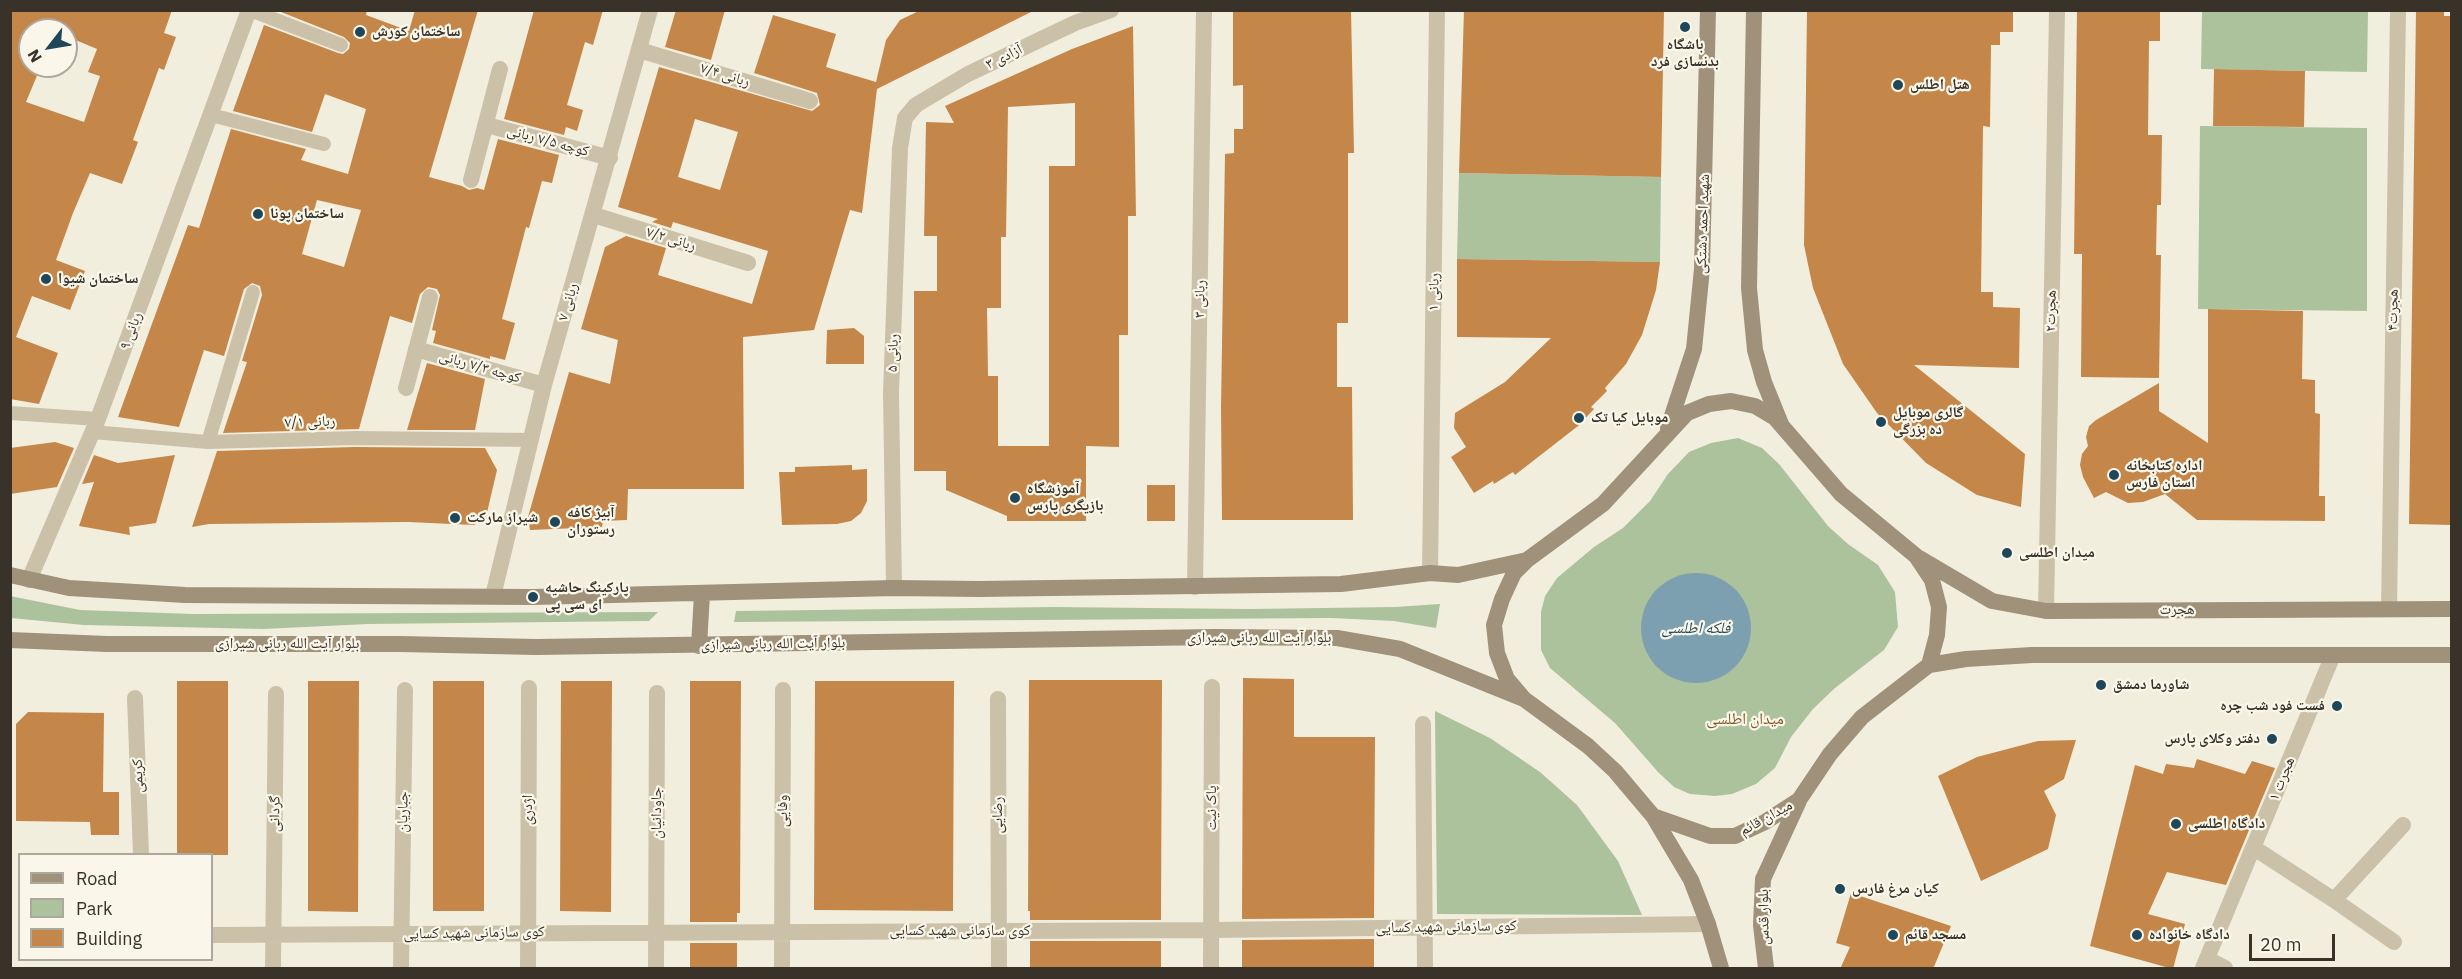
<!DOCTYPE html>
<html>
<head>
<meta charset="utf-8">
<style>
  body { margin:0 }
  #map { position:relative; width:2462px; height:979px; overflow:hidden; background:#f2eede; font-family:"IBM Plex Sans",sans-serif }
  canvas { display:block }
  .frame { position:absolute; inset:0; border:12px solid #383229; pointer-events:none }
  .legend { position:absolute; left:18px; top:853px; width:195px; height:108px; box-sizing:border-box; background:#faf7ea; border:2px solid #aca89d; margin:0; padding:8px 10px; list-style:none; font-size:18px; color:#383229 }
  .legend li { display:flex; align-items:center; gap:12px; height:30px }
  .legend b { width:30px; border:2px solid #aca89d }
  .north { position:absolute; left:18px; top:18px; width:60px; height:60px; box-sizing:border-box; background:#faf7ea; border:2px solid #aca89d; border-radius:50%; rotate:239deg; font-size:16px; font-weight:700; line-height:24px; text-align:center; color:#383229 }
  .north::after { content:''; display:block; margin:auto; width:21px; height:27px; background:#1e475a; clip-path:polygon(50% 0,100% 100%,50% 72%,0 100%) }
  .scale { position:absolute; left:2249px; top:934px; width:86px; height:27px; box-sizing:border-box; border:3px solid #383229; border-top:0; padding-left:8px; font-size:18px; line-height:21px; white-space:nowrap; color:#383229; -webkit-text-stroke:4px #faf7ea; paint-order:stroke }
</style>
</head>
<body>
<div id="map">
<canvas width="2462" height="979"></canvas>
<div class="frame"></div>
<ul class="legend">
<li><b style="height:8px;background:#9f917a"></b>Road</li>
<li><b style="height:16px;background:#acc29d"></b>Park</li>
<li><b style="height:16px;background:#c58749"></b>Building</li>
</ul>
<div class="north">N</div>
<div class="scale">20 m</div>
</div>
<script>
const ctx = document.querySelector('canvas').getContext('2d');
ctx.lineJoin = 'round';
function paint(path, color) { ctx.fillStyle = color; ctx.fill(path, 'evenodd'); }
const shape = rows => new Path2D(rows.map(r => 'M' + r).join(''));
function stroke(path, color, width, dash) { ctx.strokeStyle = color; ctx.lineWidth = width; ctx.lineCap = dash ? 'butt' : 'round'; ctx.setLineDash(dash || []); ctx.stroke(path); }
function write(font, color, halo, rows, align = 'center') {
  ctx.font = font + ' "IBM Plex Sans","Noto Naskh Arabic",sans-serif'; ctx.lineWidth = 4.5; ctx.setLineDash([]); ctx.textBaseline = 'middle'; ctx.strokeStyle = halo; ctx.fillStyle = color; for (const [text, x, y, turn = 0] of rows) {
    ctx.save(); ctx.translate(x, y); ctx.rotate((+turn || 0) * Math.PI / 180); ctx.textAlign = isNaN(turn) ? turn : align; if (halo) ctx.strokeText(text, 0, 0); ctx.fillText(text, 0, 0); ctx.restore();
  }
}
paint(shape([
  [2202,11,2368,11,2367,72,2201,69],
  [2200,126,2367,128,2367,311,2198,309],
  [1459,173,1661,177,1660,262,1457,259],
  [1738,438,1762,448,1779,464,1828,526,1848,544,1878,565,1895,592,1898,627,1884,650,1835,688,1813,709,1791,737,1775,768,1756,784,1732,794,1715,796,1690,794,1674,787,1658,772,1615,723,1550,668,1541,650,1541,612,1545,596,1557,578,1594,547,1623,528,1650,501,1668,474,1689,452,1711,443],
  [10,596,80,610,193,614,658,612,649,621,368,624,263,629,84,625,11,618],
  [1440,604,1436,628,1394,621,1331,618,734,622,736,611,1053,607,1249,609,1395,607],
  [1435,711,1490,738,1540,772,1577,805,1618,861,1642,915,1437,914]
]), '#acc29d');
paint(shape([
  '1641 628a55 55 0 1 1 110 0a55 55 0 1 1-110 0Z'
]), '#7ca0b0');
paint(shape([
  [10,10,172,10,164,33,176,37,164,70,159,68,133,140,138,142,122,184,90,173,73,213,56,260,85,271,70,310,32,296,16,337,58,353,39,404,10,399],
  [30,30,66,30,66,36,97,49,88,72,100,76,84,122,26,102,41,66,30,66],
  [276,10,367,10,366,15,409,31,415,10,478,10,429,177,462,186,469,190,477,188,484,190,498,139,559,155,552,183,542,181,529,228,526,227,502,319,515,323,505,360,490,356,490,359,433,343,436,331,432,330,440,295,437,289,428,287,420,294,412,323,390,316,359,429,223,433,247,362,242,361,262,295,260,286,252,283,244,289,224,356,204,350,179,427,118,417,188,225,199,228,231,129,306,149,301,160,348,174,366,109,325,94,312,132,233,111,264,25,338,53,343,54,349,49,350,43,344,37],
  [317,200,361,210,344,267,302,254],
  [534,10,603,10,593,45,585,42,567,105,583,110,577,131,566,127,564,135,504,119],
  [676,10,725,10,711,60,665,47],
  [921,10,1035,10,877,89,862,213,850,210,814,330,743,337,744,489,628,489,627,520,603,521,602,527,530,530,528,517,569,372,610,384,618,340,581,329,605,247,626,236,666,248,658,275,752,304,768,251,673,222,671,228,652,222,658,219,618,207,659,67,812,111,820,105,817,93,754,73,773,15,836,34,826,67,876,82,886,40,900,20],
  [695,119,738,132,720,190,678,177],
  [1233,10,1351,10,1354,153,1348,153,1348,323,1337,323,1337,387,1352,387,1353,520,1222,520,1221,408,1225,154,1234,153,1234,129,1243,129,1243,85,1233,86],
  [1464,10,1664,10,1661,177,1459,173],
  [1807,10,2013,10,2013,32,2000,32,2000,45,1991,45,1990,127,1983,126,1981,292,1993,292,1993,307,2020,308,2019,368,1914,365,2025,454,2021,507,1977,495,1926,463,1877,413,1843,364,1813,288,1804,245],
  [2077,10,2160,10,2160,41,2149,41,2148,135,2162,135,2161,205,2157,205,2156,255,2161,255,2159,378,2081,377,2082,254,2074,254],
  [2416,10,2444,10,2444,16,2451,16,2451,525,2409,524],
  [1133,26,1136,216,1128,216,1128,335,1119,335,1119,447,1086,446,1086,521,1007,521,1007,516,946,490,946,471,914,471,914,291,937,291,937,236,924,236,926,122,954,123,945,106,1072,49],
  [1075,103,1075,166,1049,166,1049,446,998,446,998,376,988,376,987,308,1001,308,1001,237,1006,237,1008,107],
  [2214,69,2305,71,2304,127,2213,126],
  [1457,259,1660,262,1656,290,1642,335,1626,364,1605,388,1607,391,1591,407,1594,409,1578,426,1515,475,1513,472,1494,484,1493,481,1474,493,1451,457,1466,447,1454,428,1455,413,1505,382,1551,338,1457,337],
  [2208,309,2303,311,2302,379,2315,380,2315,413,2320,414,2319,496,2325,496,2325,521,2197,520,2165,494,2143,502,2128,503,2106,492,2094,498,2083,477,2080,465,2082,454,2088,446,2086,437,2089,426,2096,420,2159,383,2159,411,2208,443],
  [854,328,864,336,864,364,826,364,827,330],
  [427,363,485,379,475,430,407,430],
  [55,442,74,448,57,487,10,494,10,448],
  [354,447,485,448,497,470,486,517,474,525,408,522,209,524,192,527,217,451],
  [94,455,118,463,175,455,156,523,129,527,130,535,79,526,94,482,82,484],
  [852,465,852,470,867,469,867,501,861,513,851,521,837,524,782,525,779,472,795,472,795,467],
  [1147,485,1175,485,1175,521,1147,521],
  [1243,678,1294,679,1294,737,1375,737,1374,918,1242,919],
  [1029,680,1162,680,1161,920,1030,920,1030,911,1028,911],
  [177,681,228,681,228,855,177,855],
  [308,681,359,681,358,912,308,911],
  [433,681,484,681,484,911,433,911],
  [561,681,612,681,611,912,560,911],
  [690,681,741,681,740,913,737,913,737,922,690,922],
  [815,681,954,681,953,911,814,910],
  [28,712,104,713,103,792,119,792,119,835,91,835,90,822,16,821,16,724],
  [2076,740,2064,779,2044,791,2056,815,2048,849,1981,881,1938,776,1977,757,2038,741],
  [2197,759,2245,774,2252,761,2275,768,2226,885,2167,872,2148,914,2185,924,2173,969,2090,946,2135,765,2163,774,2166,764,2194,768],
  [1851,893,1951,926,1933,969,1840,969,1850,947,1836,943],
  [1374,939,1374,969,1242,969,1242,940],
  [1030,941,1161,941,1161,969,1030,969],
  [690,943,737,943,737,969,690,969]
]), '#c58749');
stroke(shape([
  [250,10,341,45],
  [211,115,324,144],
  [10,413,98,419],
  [92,432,208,442,357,438,531,440],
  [208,442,253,292]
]), '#cbc1a9', 14);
stroke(shape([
  [639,50,810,101],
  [487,125,610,158],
  [471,180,500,69],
  [594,215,748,263],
  [416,349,544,385],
  [406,388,430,297],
  [1430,573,1437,10],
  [29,580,98,419,249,10],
  [1195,587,1204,10],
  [894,588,891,393,900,148,905,118,916,105,968,74,1075,23,1111,10],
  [493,596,544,385,650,10],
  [2389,609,2398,10],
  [2046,611,2057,10],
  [135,698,141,854],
  [998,699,999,968],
  [1423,724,1425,968],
  [2254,848,2334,900,2394,942],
  [2334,900,2403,825],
  [212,935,1211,930,1708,924],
  [2207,959,2225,968],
  [273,968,276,694],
  [401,968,405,690],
  [528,968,529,688],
  [656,968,657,693],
  [782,968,783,690],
  [1211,968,1212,687],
  [2203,968,2333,655]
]), '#cbc1a9', 16);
stroke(shape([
  [1754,10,1749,288,1755,350,1764,382,1781,424],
  [1731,401,1755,406,1775,418,1841,494,1916,556,1932,580,1939,607,1937,635,1929,665,1862,717,1830,754,1799,800,1765,822,1735,836,1710,836,1653,816,1615,771,1588,746,1524,699,1507,679,1497,653,1494,625,1502,599,1514,573,1527,560,1603,504,1687,413,1709,404,1731,401],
  [1668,428,1694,349,1702,269,1708,10],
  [1919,558,1992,601,2046,611,2452,609],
  [10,575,69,588,185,595,533,597,894,588,979,589,1341,584,1430,573,1458,575,1527,560],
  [10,640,107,644,400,644,536,647,1215,637,1337,638,1400,649,1524,699],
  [699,646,702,594],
  [1929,665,1966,659,2032,655,2452,655],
  [1653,816,1691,880,1708,924,1721,968],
  [1766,968,1761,925,1763,879,1799,801]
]), '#9f917a', 16);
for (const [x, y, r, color] of [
  [1685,27,6,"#1e475a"],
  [360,32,6,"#1e475a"],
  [1898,85,6,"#1e475a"],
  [258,214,6,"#1e475a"],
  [46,279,6,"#1e475a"],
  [1579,418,6,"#1e475a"],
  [1881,422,6,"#1e475a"],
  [2114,475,6,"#1e475a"],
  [1015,498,6,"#1e475a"],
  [455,518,6,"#1e475a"],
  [555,522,6,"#1e475a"],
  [2007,553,6,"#1e475a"],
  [533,597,6,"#1e475a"],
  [2101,685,6,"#1e475a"],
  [2337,706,6,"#1e475a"],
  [2272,739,6,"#1e475a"],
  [2176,824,6,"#1e475a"],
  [1840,889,6,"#1e475a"],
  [1893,935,6,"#1e475a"],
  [2137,935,6,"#1e475a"]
]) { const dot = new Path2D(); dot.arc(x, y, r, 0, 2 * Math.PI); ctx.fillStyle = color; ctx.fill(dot); stroke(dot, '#faf7ea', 2); }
write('bold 15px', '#383229', '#faf7ea', [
  ["ساختمان کورش",372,32],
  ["باشگاه",1685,45,"center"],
  ["بدنسازی فرد",1685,62,"center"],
  ["هتل اطلس",1910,85],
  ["ساختمان پونا",270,214],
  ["ساختمان شیوا",58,279],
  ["گالری موبایل",1893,413],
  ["ده بزرگی",1893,430],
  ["موبایل کیا تک",1591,418],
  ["اداره کتابخانه",2126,466],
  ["استان فارس",2126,483],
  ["آموزشگاه",1027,489],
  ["بازیگری پارس",1027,506],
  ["آبیژ کافه",567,513],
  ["رستوران",567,530],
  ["شیراز مارکت",467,518],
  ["میدان اطلسی",2019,553],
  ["پارکینگ حاشیه",545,588],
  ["ای سی پی",545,605],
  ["شاورما دمشق",2113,685],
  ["فست فود شب چره",2325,706,"right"],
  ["دفتر وکلای پارس",2260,739,"right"],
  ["دادگاه اطلسی",2188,824],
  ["کیان مرغ فارس",1852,889],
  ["مسجد قائم",1905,935],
  ["دادگاه خانواده",2149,935]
], 'left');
write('15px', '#383229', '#faf7ea', [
  ["۳ آزادی",1004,57,-26],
  ["ربانی ۷/۴",725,75,17],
  ["کوچه ۷/۵ ربانی",548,141,15],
  ["شهید احمد دشتکی",1703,224,-88],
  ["ربانی ۷/۲",671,239,17],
  ["ربانی ۱",1434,292,-89],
  ["ربانی ۳",1200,299,-89],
  ["ربانی ۷",568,302,-74],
  ["هجرت۴",2393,310,-89],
  ["هجرت۲",2051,311,-89],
  ["ربانی ۹",131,331,-70],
  ["ربانی ۵",893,353,-88],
  ["کوچه ۷/۳ ربانی",480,367,16],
  ["ربانی ۷/۱",310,422,-2],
  ["هجرت",2177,610],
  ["بلوار آیت الله ربانی شیرازی",1259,638],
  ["بلوار آیت الله ربانی شیرازی",287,644],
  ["بلوار آیت الله ربانی شیرازی",773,644,-1],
  ["کریمی",138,776,-92],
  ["هجرت ۱",2282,779,-68],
  ["پاک نیت",1212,808,-90],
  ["اژدری",528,810,-90],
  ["وفایی",783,811,-90],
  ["جباریان",403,812,-89],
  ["جاودانیان",657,813,-90],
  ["گردانی",275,814,-89],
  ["رضایی",998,815,-90],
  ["میدان قائم",1766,818,-29],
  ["بلوار قدس",1764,917,-91],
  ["کوی سازمانی شهید کسایی",1446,927,-1],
  ["کوی سازمانی شهید کسایی",960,931],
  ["کوی سازمانی شهید کسایی",474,933,-1]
]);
write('italic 16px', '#1e475a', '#faf7ea', [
  ["فلکه اطلسی",1696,628]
]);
write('16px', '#875422', '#faf7ea', [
  ["میدان اطلسی",1745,719]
]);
</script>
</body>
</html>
